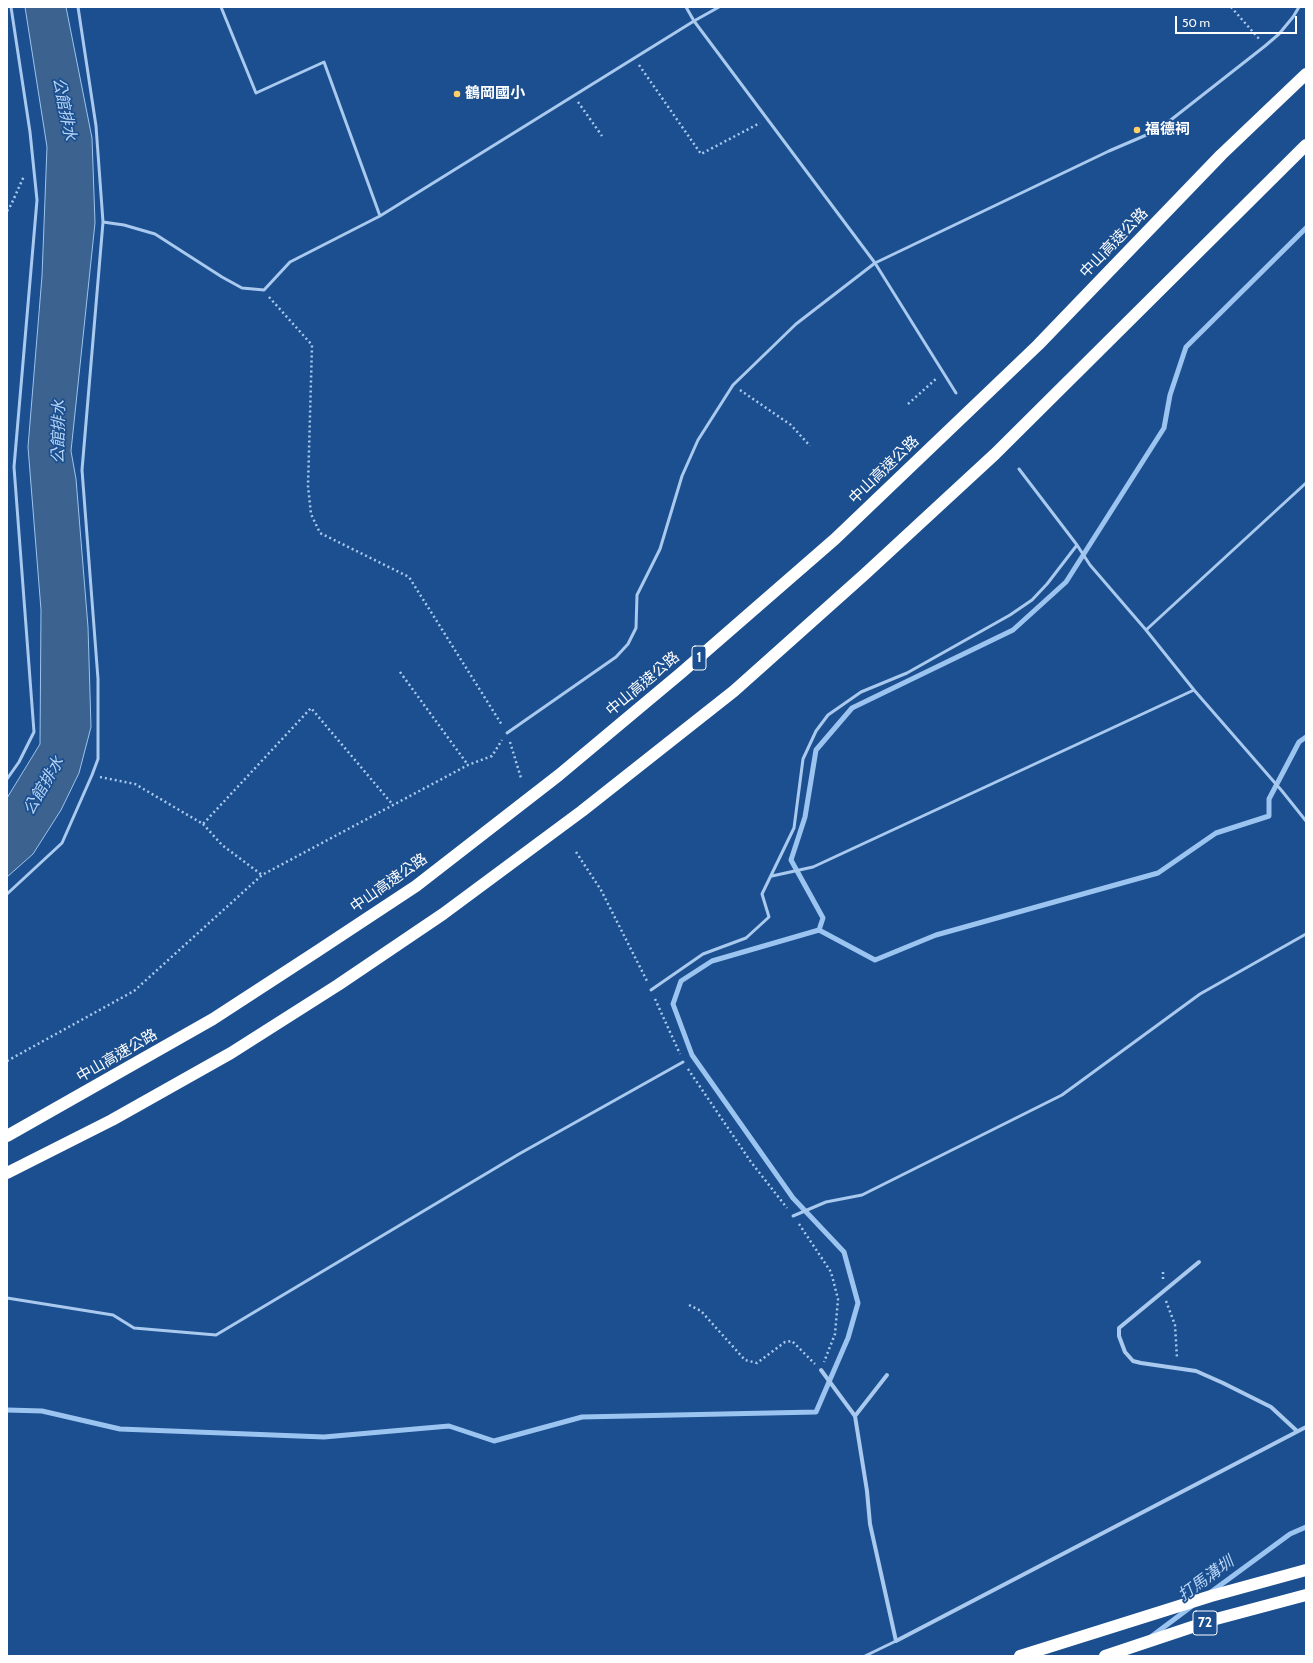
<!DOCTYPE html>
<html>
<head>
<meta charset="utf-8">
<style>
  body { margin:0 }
  #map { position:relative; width:1313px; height:1663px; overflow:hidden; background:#1b4f8f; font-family:Cabin,sans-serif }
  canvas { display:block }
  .frame { position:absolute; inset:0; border:8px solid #fff; pointer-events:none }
  .scale { position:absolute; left:1175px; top:16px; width:122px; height:18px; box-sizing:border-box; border:2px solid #fff; border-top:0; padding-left:5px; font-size:12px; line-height:14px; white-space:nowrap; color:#fff; -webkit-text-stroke:3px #1b4f8f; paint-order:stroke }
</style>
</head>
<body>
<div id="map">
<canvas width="1313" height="1663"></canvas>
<div class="frame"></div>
<div class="scale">50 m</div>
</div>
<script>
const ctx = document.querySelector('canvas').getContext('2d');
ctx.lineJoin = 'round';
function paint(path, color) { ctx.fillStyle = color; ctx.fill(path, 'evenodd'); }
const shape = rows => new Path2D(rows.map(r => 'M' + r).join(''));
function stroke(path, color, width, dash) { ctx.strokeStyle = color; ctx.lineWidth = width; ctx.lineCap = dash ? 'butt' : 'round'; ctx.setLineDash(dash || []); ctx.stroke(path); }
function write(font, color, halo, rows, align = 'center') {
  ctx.font = font + ' Cabin,"Noto Sans TC",sans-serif'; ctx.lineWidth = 3.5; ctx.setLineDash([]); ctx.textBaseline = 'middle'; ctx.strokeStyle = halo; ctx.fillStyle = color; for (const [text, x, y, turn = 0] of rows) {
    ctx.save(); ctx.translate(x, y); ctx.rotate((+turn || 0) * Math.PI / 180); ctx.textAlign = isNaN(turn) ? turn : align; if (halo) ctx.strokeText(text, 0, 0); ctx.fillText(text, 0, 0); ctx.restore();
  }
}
const water = shape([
  [25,7,66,7,92,138,95,223,71,451,76,479,88,627,91,727,79,773,61,810,33,854,7,877,7,798,40,744,41,610,28,447,42,276,47,147,25,7]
]);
paint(water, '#3c6290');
stroke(water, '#9cc4f0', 1);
stroke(shape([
  [819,930,823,918,791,860,805,817,816,750,852,708,1013,630,1066,582,1164,428,1170,395,1186,347,1306,228],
  [7,1410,42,1411,120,1429,324,1437,449,1426,494,1441,582,1417,816,1412,848,1338,858,1303,844,1252,793,1198,692,1055,673,1004,681,981,712,961,819,930,875,960,936,935,1158,873,1216,833,1269,816,1269,799,1299,742,1306,737],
  [1211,1592,1290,1534,1306,1527],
  [1152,1636,1192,1606]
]), '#9cc4f0', 5);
stroke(shape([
  [1231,7,1260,40],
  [639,65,701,154,760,123],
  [578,102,602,136],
  [7,211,11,205,24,176],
  [269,297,312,345,308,486,311,514,320,533,409,577,502,725],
  [740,390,791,425,810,446],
  [908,404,937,378],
  [400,672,468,765],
  [510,742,521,778],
  [100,777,135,784,203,824,311,708,393,805],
  [203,824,222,845,262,875],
  [576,852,601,890,647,981],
  [655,999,680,1054],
  [7,1061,134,991,262,875,468,765,492,756,502,740],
  [688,1069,751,1162,787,1208],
  [799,1224,831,1272,838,1299,835,1334,824,1362],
  [1163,1279,1163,1271],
  [1166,1301,1175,1325,1177,1358],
  [689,1305,701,1311,745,1360,757,1363,785,1342,792,1341,815,1364]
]), '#a9c9ee', 2.5, [2, 3]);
stroke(shape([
  [221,7,256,93,324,62,380,216],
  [686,7,694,21,875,263,956,393],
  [103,222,124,225,155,234,222,277,242,288,264,290,290,262,380,216,694,21,719,7],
  [1019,469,1077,545,1090,565,1146,630,1194,690,1282,791,1306,821],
  [1146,630,1306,483],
  [507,733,616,657,628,644,636,628,637,595,660,549,682,476,698,440,733,385,796,324,875,263,1109,151,1158,130,1265,46,1279,34,1293,17,1299,7],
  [7,779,19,762,34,732,14,467,37,200,30,132,11,7],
  [772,876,813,867,1194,690],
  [7,894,62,843,92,775,98,759,98,679,82,470,103,222,96,126,78,7],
  [651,990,703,954,746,938,769,917,762,894,794,828,803,759,816,731,828,715,861,692,907,673,1010,615,1032,600,1047,584,1077,545],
  [793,1216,826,1202,862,1195,1062,1095,1200,994,1306,934],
  [7,1298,113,1315,134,1328,216,1335,519,1154,683,1062],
  [865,1656,896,1641]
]), '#a9c9ee', 3);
stroke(shape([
  [1199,1262,1119,1328,1119,1336,1125,1352,1133,1361,1141,1363,1196,1371,1223,1383,1271,1407,1297,1431],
  [821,1370,855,1416],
  [887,1375,855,1416,867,1491,870,1524,896,1641,1306,1427]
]), '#a9c9ee', 4);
stroke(shape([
  [7,1136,213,1019,316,952,416,886,559,775,681,673,835,539,1038,345,1221,155,1306,74],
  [7,1173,112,1120,231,1053,338,985,443,914,582,811,734,691,865,574,995,454,1306,145],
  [1020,1656,1211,1596,1306,1570],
  [1105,1656,1216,1619,1306,1595]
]), '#fff', 12);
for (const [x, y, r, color] of [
  [457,94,4,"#ffd166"],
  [1137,130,4,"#ffd166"]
]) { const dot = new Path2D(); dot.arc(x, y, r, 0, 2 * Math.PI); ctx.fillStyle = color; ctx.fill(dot); stroke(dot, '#1b4f8f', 1.5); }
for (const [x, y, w] of [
  [699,658,14],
  [1205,1623,24]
]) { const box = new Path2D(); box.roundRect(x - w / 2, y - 12, w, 24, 3); ctx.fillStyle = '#1b4f8f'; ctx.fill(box); stroke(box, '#fff', 1); }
write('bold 14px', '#fff', null, [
  ["1",699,658],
  ["72",1205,1623]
]);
write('bold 15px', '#fff', '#1b4f8f', [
  ["鶴岡國小",465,94],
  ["福德祠",1145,130]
], 'left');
write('15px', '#fff', '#1b4f8f', [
  ["中山高速公路",1114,243,-46],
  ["中山高速公路",884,470,-44],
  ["中山高速公路",643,684,-40],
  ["中山高速公路",389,883,-35],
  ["中山高速公路",117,1056,-30]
]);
write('italic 16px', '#b5d3f5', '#1b4f8f', [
  ["公館排水",64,109,79],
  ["公館排水",59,432,-89],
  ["公館排水",44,786,-60],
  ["打馬溝圳",1206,1579,-36]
]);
</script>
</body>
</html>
